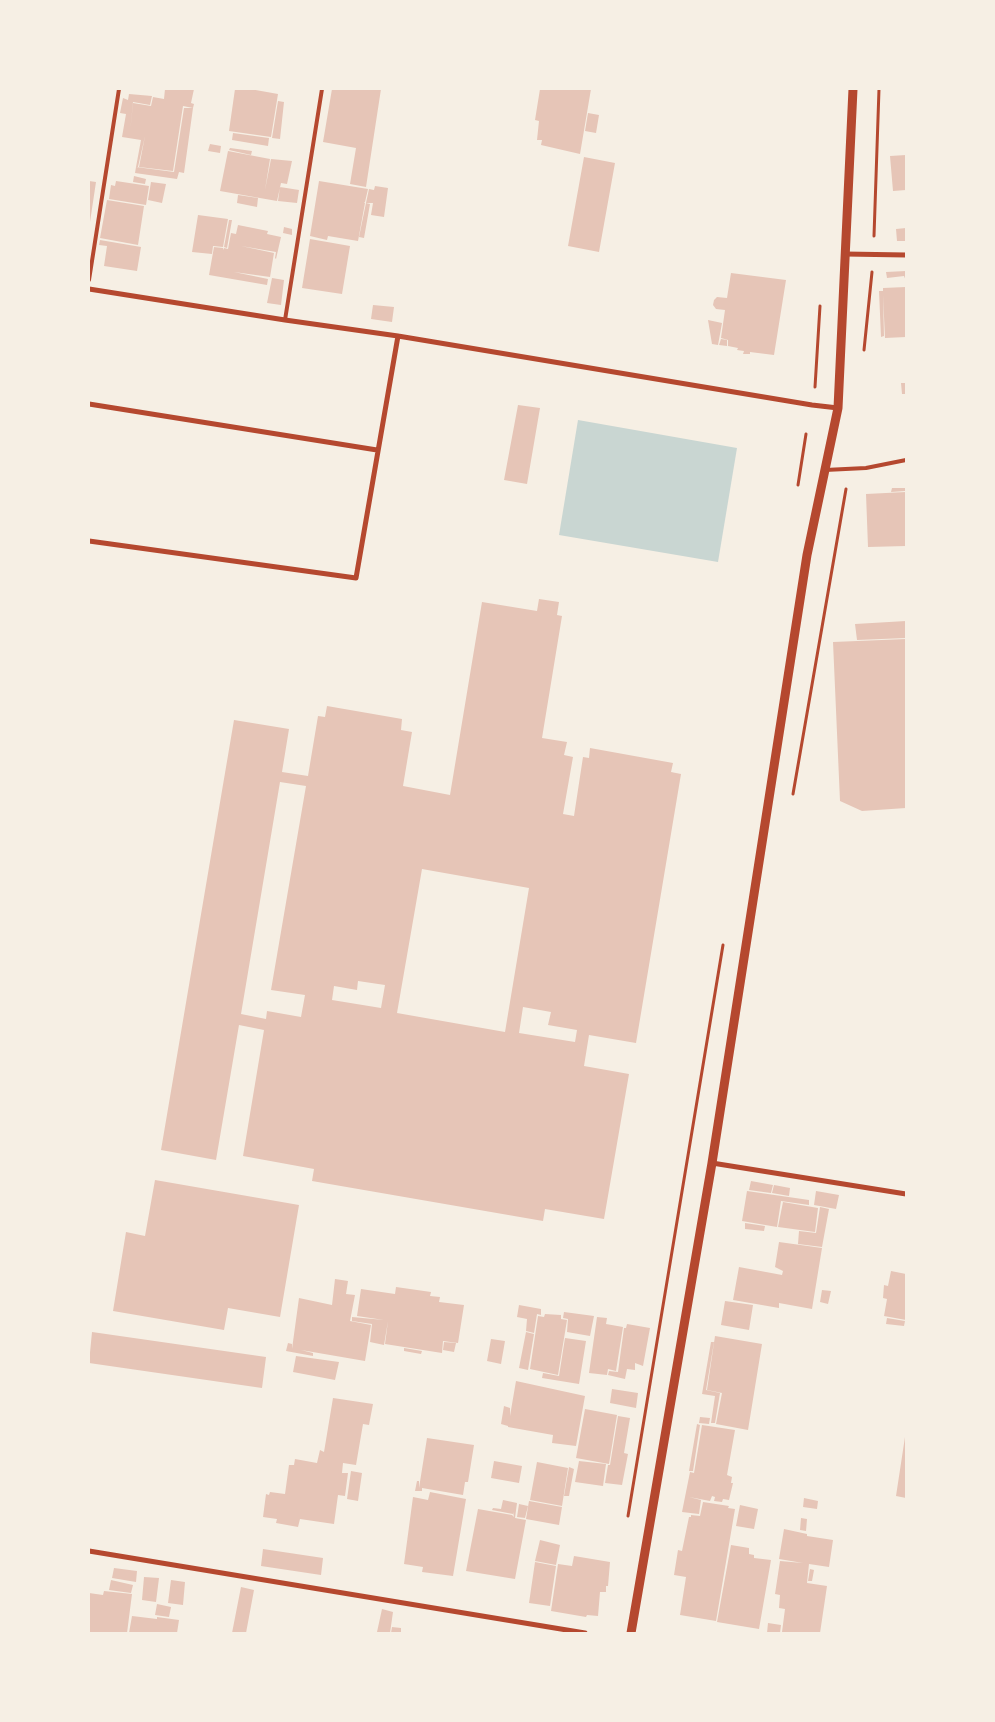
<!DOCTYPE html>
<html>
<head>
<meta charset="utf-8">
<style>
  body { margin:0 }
  #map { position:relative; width:995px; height:1722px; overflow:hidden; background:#f6efe4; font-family:Cabin,sans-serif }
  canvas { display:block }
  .frame { position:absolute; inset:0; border:90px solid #f6efe4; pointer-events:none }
</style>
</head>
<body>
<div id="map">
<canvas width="995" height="1722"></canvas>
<div class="frame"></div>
</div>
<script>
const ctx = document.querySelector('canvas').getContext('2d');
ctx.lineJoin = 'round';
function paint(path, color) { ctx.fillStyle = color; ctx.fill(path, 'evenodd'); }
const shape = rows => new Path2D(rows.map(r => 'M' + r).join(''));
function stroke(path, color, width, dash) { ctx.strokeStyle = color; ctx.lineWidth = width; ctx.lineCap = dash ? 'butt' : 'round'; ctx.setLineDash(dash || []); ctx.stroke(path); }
paint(shape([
  [578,420,737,448,718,562,559,535]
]), '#c9d6d2');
paint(shape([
  [165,89,194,89,191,103,194,104,193,108,183,106,173,171,139,167,145,136,138,167,136,167,141,140,122,137,126,114,120,113,123,98,128,100,129,94,152,96,150,105,133,102,130,133,133,103,151,106,153,97,164,99],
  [235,89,250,89,278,94,271,137,229,131],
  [332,89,381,89,366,187,350,184,356,148,323,142],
  [540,89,591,89,580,154,541,145,542,140,537,140,539,121,535,120],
  [278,101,284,102,280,139,272,138],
  [184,108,193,108,184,173,179,172,177,179,135,173,136,167,174,172],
  [588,113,599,115,596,133,585,131],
  [233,133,269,138,268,146,232,140],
  [210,144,221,146,220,153,208,151],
  [230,148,252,151,251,155,229,150],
  [228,151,270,159,265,190,271,159,292,161,287,184,281,183,277,201,220,191],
  [906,155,906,190,893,191,890,156],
  [584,157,615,163,599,252,568,246],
  [134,176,146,179,145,184,133,182],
  [89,181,96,182,90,222,89,222],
  [116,181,149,186,146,205,109,199,111,185,115,186],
  [319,181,368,189,365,202,364,202,365,203,358,241,328,236,327,240,310,236],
  [151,182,166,184,162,203,148,200],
  [375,186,388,188,384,217,371,215,373,203,366,203,369,189,374,190],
  [280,187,299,190,297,203,278,201],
  [238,195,258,198,257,207,237,203],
  [107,200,144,206,138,245,100,238],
  [366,203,370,204,364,238,359,237],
  [198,215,228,219,223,247,213,246,212,254,192,252],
  [229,220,232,220,227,248,224,247],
  [238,225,268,231,267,234,281,237,276,259,275,258,276,252,241,246,274,253,270,277,234,272,268,279,267,285,209,275,214,247,223,248,223,250,224,248,228,249,231,233,236,234],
  [284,227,292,229,292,235,283,233],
  [906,228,906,241,897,241,896,229],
  [310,239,350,246,342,294,302,288],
  [100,240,141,247,137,271,104,266,107,246,99,245],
  [906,271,906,281,904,276,887,278,886,272],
  [731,273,786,280,774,355,750,352,750,354,743,354,744,351,737,350,738,348,728,346,728,340,721,338,725,310,716,309,713,305,714,300,717,297,727,298],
  [272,278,284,280,281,305,267,303],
  [906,287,906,337,885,338,883,295,884,336,881,337,879,291,883,291,883,288],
  [373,305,394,307,392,322,371,319],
  [708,320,722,323,718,345,712,344],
  [721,339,727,340,727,346,719,345],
  [901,383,906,383,906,394,902,394],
  [518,405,540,408,527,484,504,480],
  [892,488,905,488,905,491,891,492],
  [906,492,906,546,868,547,866,494],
  [539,599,559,602,557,615,562,616,542,738,567,742,564,755,573,757,563,814,574,816,583,757,589,758,590,748,673,763,671,772,681,774,636,1043,589,1035,584,1066,629,1074,604,1219,545,1209,543,1221,312,1181,314,1169,243,1156,264,1030,239,1025,216,1160,161,1150,234,720,289,729,282,772,308,776,318,716,325,717,327,706,402,719,401,730,412,732,403,786,450,795,482,602,537,611],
  [280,782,306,786,271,990,305,995,301,1017,267,1011,266,1019,241,1014],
  [422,869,529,888,505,1032,397,1013],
  [358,981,385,985,381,1008,332,1000,334,986,357,990],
  [523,1007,551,1012,548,1025,577,1030,575,1042,519,1033],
  [906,621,906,638,857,640,855,624],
  [906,639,906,808,862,811,840,801,833,642],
  [155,1180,299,1205,280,1317,228,1308,224,1330,113,1311,126,1232,145,1236],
  [751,1181,773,1185,771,1193,749,1190],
  [774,1185,790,1188,789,1196,772,1193],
  [747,1191,809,1200,809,1205,781,1201,777,1227,742,1221],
  [816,1191,839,1195,836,1209,814,1205],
  [783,1202,818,1208,815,1232,778,1227],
  [820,1207,829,1209,822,1247,798,1244,799,1231,816,1233],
  [745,1223,765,1226,764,1231,745,1229],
  [779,1242,822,1248,812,1309,779,1303,779,1308,733,1300,739,1267,782,1275,783,1271,775,1267],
  [891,1271,906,1274,906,1320,884,1316,887,1299,883,1298,884,1285,888,1286],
  [335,1279,348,1281,346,1294,355,1295,350,1321,371,1325,365,1361,301,1350,313,1353,313,1356,286,1351,288,1343,292,1344,292,1349,299,1298,332,1305],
  [396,1287,431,1292,430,1296,440,1297,439,1302,464,1305,458,1343,443,1341,442,1353,385,1344,388,1321,384,1345,370,1342,372,1324,352,1321,352,1317,384,1320,357,1316,361,1289,395,1294],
  [822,1290,831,1291,828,1304,820,1302],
  [725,1301,753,1305,749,1330,721,1325],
  [519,1305,541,1309,541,1315,537,1314,534,1333,526,1331,527,1319,517,1317],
  [564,1312,594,1316,590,1336,567,1332,568,1319,563,1318],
  [545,1314,561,1315,561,1319,567,1320,558,1375,530,1369,538,1316,544,1317],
  [597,1317,607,1318,606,1324,623,1327,616,1371,608,1369,607,1375,589,1373],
  [887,1318,905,1321,904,1326,886,1324],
  [627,1324,650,1328,643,1366,635,1363,635,1370,627,1369,625,1379,608,1375,609,1371,618,1372,624,1328,626,1328],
  [92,1332,266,1357,262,1388,89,1363],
  [526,1332,534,1334,528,1370,519,1368],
  [715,1336,762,1344,748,1430,716,1424,722,1393,707,1390],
  [565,1338,586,1341,579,1384,542,1378,543,1373,559,1376],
  [491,1339,505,1341,501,1364,487,1361],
  [444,1342,456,1343,454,1352,443,1350],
  [711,1342,714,1342,706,1390,720,1393,715,1423,711,1423,715,1396,702,1394],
  [404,1348,422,1351,421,1354,404,1351],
  [296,1356,339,1362,335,1380,293,1372],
  [516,1381,585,1396,576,1446,552,1443,553,1435,508,1427,508,1426,501,1424,504,1406,510,1408,510,1416],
  [612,1389,638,1393,636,1408,610,1403],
  [333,1398,373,1404,369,1425,363,1424,356,1465,343,1463,342,1473,348,1473,345,1496,338,1495,334,1524,300,1519,298,1527,276,1523,277,1519,263,1517,266,1494,269,1495,270,1492,285,1494,289,1465,294,1465,295,1459,317,1463,320,1450,324,1452],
  [585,1409,617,1415,609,1464,576,1458],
  [618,1416,630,1418,624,1453,628,1454,622,1485,605,1483,608,1465,610,1465],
  [700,1417,710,1418,709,1424,699,1423],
  [697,1424,700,1425,693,1471,689,1471],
  [702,1425,735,1430,727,1475,732,1477,731,1483,733,1483,729,1500,723,1499,722,1502,714,1501,715,1497,712,1496,710,1501,689,1497,701,1500,699,1514,682,1512,690,1472,694,1473],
  [905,1437,906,1437,906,1498,896,1496],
  [427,1438,474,1445,468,1482,465,1482,463,1495,422,1488,422,1491,415,1491,417,1481,419,1481,419,1488],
  [494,1461,522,1466,519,1483,491,1478],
  [579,1461,606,1464,603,1486,575,1482],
  [537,1462,568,1468,562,1506,530,1500],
  [569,1467,574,1469,569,1496,564,1496],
  [351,1471,362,1473,358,1501,347,1499],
  [430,1492,466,1499,453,1576,422,1572,423,1567,404,1564,413,1497,428,1500],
  [804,1498,818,1501,817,1509,803,1507],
  [503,1500,517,1503,515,1518,526,1520,515,1579,466,1571,478,1509,512,1515,514,1517,513,1512,513,1514,492,1510,493,1508,501,1509],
  [529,1501,562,1507,559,1525,526,1519],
  [703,1502,729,1506,728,1508,735,1509,716,1621,680,1615,686,1577,674,1575,678,1550,682,1551,689,1517,691,1517,691,1515,700,1516],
  [519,1504,528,1506,525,1518,517,1517],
  [740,1505,758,1509,754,1529,736,1526],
  [801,1518,807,1519,806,1531,800,1530],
  [784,1529,807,1534,807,1536,833,1540,829,1567,809,1564,807,1583,827,1586,820,1633,782,1632,785,1609,779,1608,780,1595,775,1594,780,1561,803,1563,779,1559],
  [540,1540,560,1545,556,1565,535,1561],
  [731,1545,749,1548,749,1554,754,1555,754,1558,771,1560,759,1629,717,1622],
  [263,1549,323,1558,321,1575,261,1566],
  [574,1556,610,1562,608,1586,606,1586,606,1592,600,1592,598,1616,587,1615,586,1617,551,1611,558,1564,572,1566],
  [535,1562,556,1566,550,1606,529,1603],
  [114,1568,137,1571,136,1582,112,1578],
  [810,1569,814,1570,812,1581,808,1581],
  [144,1577,159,1578,156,1602,142,1600],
  [111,1580,133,1585,131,1593,109,1590],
  [171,1580,185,1582,183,1605,168,1603],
  [241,1587,254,1590,246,1633,232,1633],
  [104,1591,132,1594,127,1633,89,1633,89,1593,103,1595],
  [157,1604,171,1607,169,1617,155,1615],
  [382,1609,393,1612,390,1633,377,1632],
  [132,1616,157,1619,157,1617,179,1620,177,1633,129,1633],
  [768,1623,781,1625,780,1633,767,1633],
  [392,1627,401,1628,401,1633,391,1633]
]), '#e6c5b7');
stroke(shape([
  [874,236,879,89],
  [864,350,872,272],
  [815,387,820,306],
  [798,485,806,434],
  [793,794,846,489],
  [628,1516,723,945]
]), '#b5482f', 3);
stroke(shape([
  [89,280,119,89],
  [285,320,322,89],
  [825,470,866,468,906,460]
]), '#b5482f', 4);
stroke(shape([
  [845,254,906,255],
  [89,289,285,320,398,336,812,405,838,408],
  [89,404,377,450],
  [89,541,356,578,398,336],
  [712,1163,906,1194],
  [89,1551,585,1633]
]), '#b5482f', 5);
stroke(shape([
  [631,1633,712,1163,807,555,838,408,853,89]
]), '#b5482f', 9);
</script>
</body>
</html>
